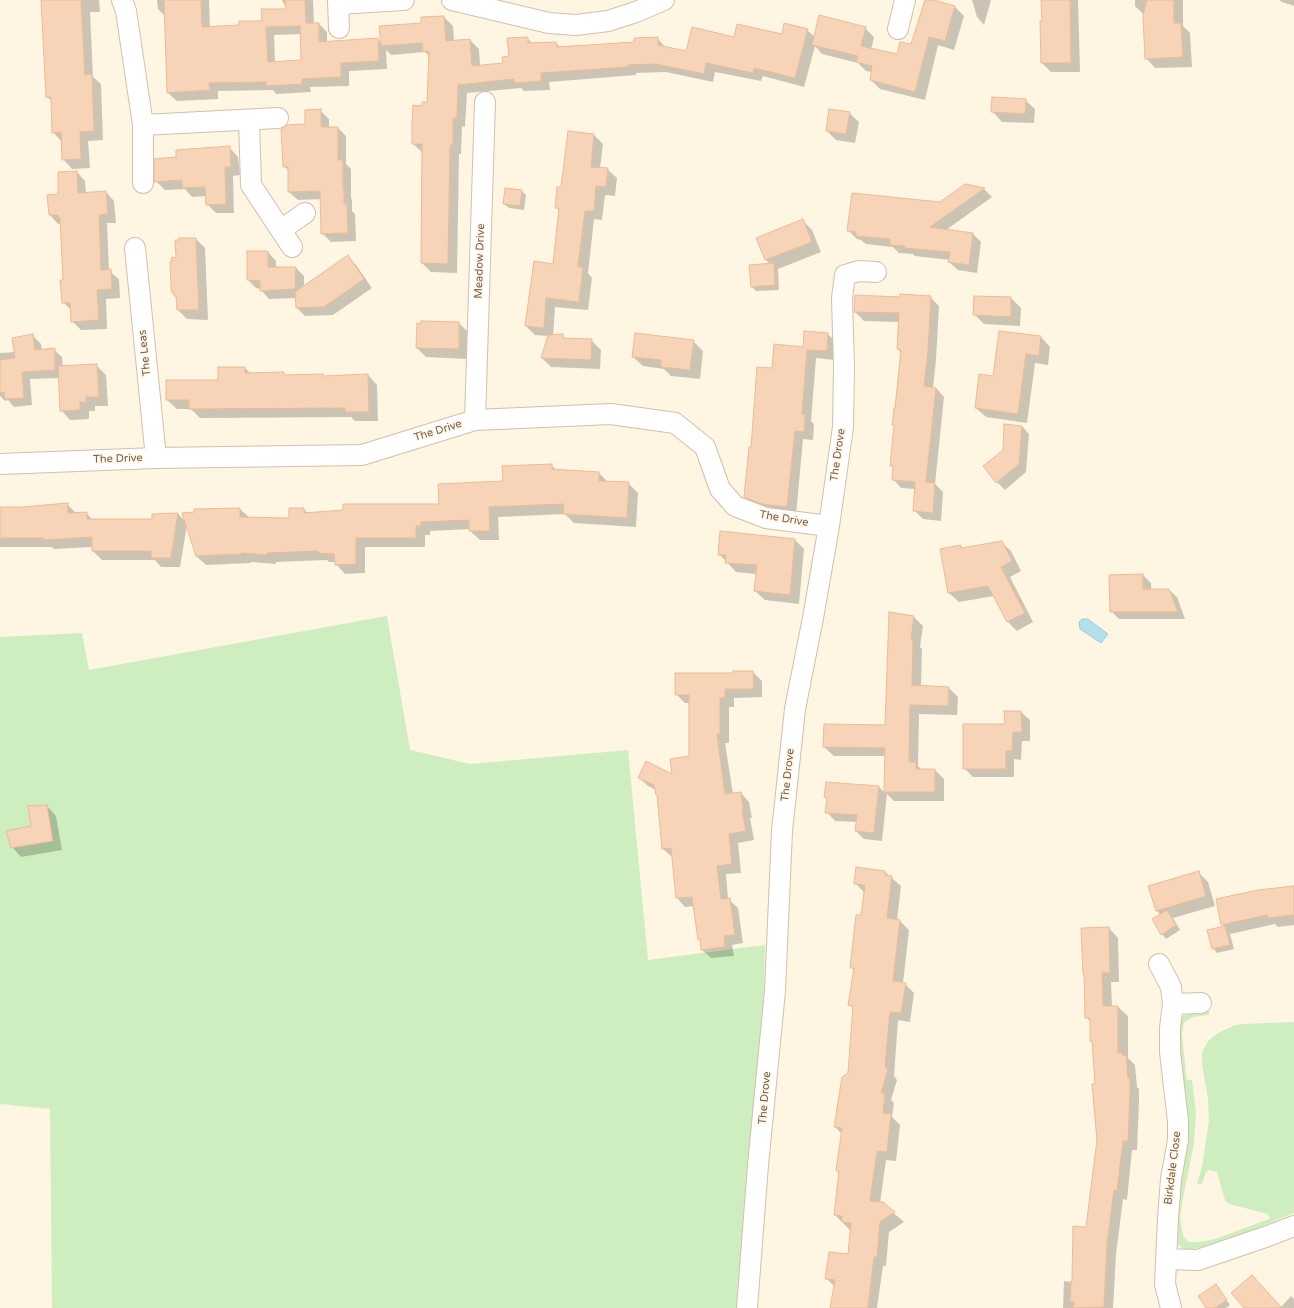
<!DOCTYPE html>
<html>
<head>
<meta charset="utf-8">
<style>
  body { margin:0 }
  canvas { display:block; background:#fef5e2 }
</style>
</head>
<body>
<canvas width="1294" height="1308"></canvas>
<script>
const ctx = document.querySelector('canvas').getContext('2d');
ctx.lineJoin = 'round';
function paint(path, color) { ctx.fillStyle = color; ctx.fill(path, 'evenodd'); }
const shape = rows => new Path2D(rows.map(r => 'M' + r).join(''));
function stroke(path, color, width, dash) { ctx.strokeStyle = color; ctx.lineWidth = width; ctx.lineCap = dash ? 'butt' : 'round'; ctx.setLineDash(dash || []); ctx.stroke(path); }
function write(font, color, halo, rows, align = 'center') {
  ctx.font = font + ' "Varela Round",sans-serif'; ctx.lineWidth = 3.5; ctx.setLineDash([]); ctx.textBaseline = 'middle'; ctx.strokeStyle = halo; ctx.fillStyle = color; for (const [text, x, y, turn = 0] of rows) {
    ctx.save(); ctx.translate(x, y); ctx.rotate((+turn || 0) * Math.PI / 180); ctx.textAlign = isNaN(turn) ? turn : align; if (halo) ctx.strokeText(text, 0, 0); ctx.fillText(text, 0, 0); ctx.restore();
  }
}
paint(shape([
  [387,616,410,750,470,764,628,750,648,960,765,945,764,990,751,1166,739,1308,52,1308,50,1109,0,1104,0,637,82,633,89,670],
  [1207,993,1209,1015,1193,1017,1188,1020,1184,1023,1182,1033,1186,1074,1187,1080,1192,1080,1196,1112,1194,1144,1182,1203,1180,1217,1183,1236,1189,1242,1199,1242,1215,1239,1269,1219,1270,1217,1267,1214,1261,1212,1229,1204,1225,1200,1217,1172,1209,1170,1206,1172,1202,1184,1197,1184,1202,1167,1209,1121,1208,1099,1202,1064,1202,1052,1208,1041,1218,1033,1233,1026,1242,1024,1294,1022,1294,1213,1255,1229,1250,1233,1212,1245,1192,1249,1184,1249,1174,1242,1180,1019,1183,1016,1192,1012,1202,994]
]), '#cfeebf');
const water = shape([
  [1082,619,1088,619,1108,634,1101,643,1080,629,1079,622,1082,619]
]);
paint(water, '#b5dfea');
stroke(water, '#9acfdd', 1);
paint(shape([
  [42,0,99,0,100,12,90,12,93,77,101,84,103,140,88,141,90,168,72,169,63,159,62,142,53,132,52,101,47,97],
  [157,0,209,0,210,28,240,26,263,22,287,10,282,0,313,0,314,24,319,24,327,32,327,42,378,39,382,44,422,24,444,17,453,26,454,41,470,40,479,49,480,66,504,64,527,38,533,44,556,43,560,47,635,43,657,38,666,48,687,52,735,38,782,35,807,30,815,37,865,28,874,37,871,50,898,55,912,46,926,0,931,0,955,7,964,16,954,50,938,45,925,100,880,89,871,80,872,72,866,71,858,63,822,54,815,46,804,87,763,76,761,81,715,72,713,82,666,72,636,73,636,75,549,82,550,90,524,91,521,88,467,93,465,127,462,126,461,154,459,154,457,273,431,272,422,263,423,153,413,144,423,107,428,103,430,57,425,52,391,55,386,50,387,69,349,71,349,86,310,87,311,92,276,94,273,90,218,91,218,99,177,101,168,93,166,17,158,9],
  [301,34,302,61,275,62,274,35],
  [972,0,991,0,984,25,977,17],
  [1042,0,1078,0,1080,72,1051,72,1042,63],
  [1135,0,1183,0,1183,26,1190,33,1192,67,1155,68,1146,58,1144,15,1135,6],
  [1279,0,1294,0,1294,6,1282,2],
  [1025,100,1035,109,1034,123,1002,122,993,112],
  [320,110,329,119,329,128,338,128,346,136,346,164,351,169,351,198,352,200,352,211,355,214,356,241,331,242,322,233,321,199,298,200,289,192,289,171,284,166,306,125],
  [849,113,859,122,855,143,836,140,827,131],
  [594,135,603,144,600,168,607,169,617,178,615,196,605,195,602,220,594,219,588,273,592,278,588,310,555,307,553,336,562,336,566,339,591,340,601,350,600,369,551,367,542,358,548,336,535,335,526,326,553,265,560,211,556,207,562,188],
  [229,147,238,157,240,175,233,176,234,213,216,213,207,204,207,196,192,197,185,189,165,190,156,181],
  [77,172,85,181,86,194,106,192,114,201,116,223,107,223,109,271,119,279,120,298,106,299,107,329,81,330,72,321,72,311,63,302,64,281,62,223,58,224,50,215,60,195],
  [965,185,984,189,992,197,946,230,973,234,981,242,977,273,958,270,949,262,950,260,915,256,913,254,899,253,893,247,866,244,861,240,857,239,848,230,941,203],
  [522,191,526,195,524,210,509,208,504,204],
  [803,221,812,230,821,252,778,269,779,290,756,291,752,287,771,265,766,260,758,239],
  [196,239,205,248,208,320,187,319,178,310,177,298,173,292,177,258],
  [248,252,268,252,276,261,276,268,296,268,304,276,304,287,348,257,356,265,372,288,333,315,305,316,297,308,296,298,269,299,261,290,261,289,256,288,248,280],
  [856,296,901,298,930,297,939,306,936,360,933,388,936,388,944,397,935,484,943,492,941,521,923,519,914,510,916,489,901,488,893,479,894,468,891,465,895,426,893,424,901,353,898,349,899,322,864,321,855,312],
  [975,297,1011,298,1021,308,1020,326,984,324,974,314],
  [422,322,459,323,469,333,468,359,426,357,417,348],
  [1000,332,1041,337,1050,347,1048,365,1035,363,1027,423,986,417,976,408,994,377],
  [828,334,837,343,835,360,816,358,811,421,814,424,813,440,803,439,796,515,754,506,745,497,751,448,772,369,804,348],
  [33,336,41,344,42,350,54,350,62,357,63,367,97,366,106,375,108,406,95,406,95,411,89,411,89,419,70,420,61,410,59,378,30,379,32,405,14,407,8,400,5,401,0,396,0,353,15,352],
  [693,341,703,351,700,379,671,376,664,369,643,366,633,357],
  [245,368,251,374,283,374,286,376,323,375,324,377,368,375,377,385,378,421,355,421,351,417,200,418,191,409,177,409,167,400,219,381],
  [1022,426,1029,434,1026,472,1005,490,997,482,1004,451],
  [551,465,558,471,599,473,608,482,628,483,638,493,636,527,574,523,565,514,498,517,499,540,480,540,470,531,470,529,430,531,430,535,425,535,425,547,365,547,365,573,345,574,336,564,336,562,329,562,327,560,276,562,276,564,251,562,251,563,206,565,196,556,187,525,180,567,161,567,155,560,102,560,93,551,93,547,54,549,52,547,0,547,0,508,22,508,67,504,77,514,86,513,93,520,153,520,178,514,186,522,240,509,250,518,290,520,303,509,309,514,440,505],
  [795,540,804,549,799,604,765,600,755,591,757,574,736,572,719,554],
  [1001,542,1011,551,1021,571,1010,577,1033,622,1017,631,1007,621,994,596,959,602,949,593,960,546,963,549],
  [1143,575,1151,583,1151,590,1169,590,1177,597,1185,619,1119,619,1111,611,1110,576],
  [914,617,923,626,920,647,922,649,921,686,949,688,958,697,957,715,919,714,918,766,922,770,935,770,944,779,944,801,894,801,887,794,882,841,864,839,856,831,857,822,835,821,827,812,879,787,885,793,885,756,834,756,824,747,886,726],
  [753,672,762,681,762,697,734,698,734,707,729,707,729,743,725,743,733,794,741,793,749,802,752,818,750,818,754,840,738,843,741,873,726,874,728,899,738,908,743,943,732,945,734,956,711,958,702,950,694,906,685,907,677,898,672,857,663,849,658,796,656,790,648,786,639,777,673,775,690,757,690,703,685,703,676,694,734,674],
  [1021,712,1030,720,1030,741,1022,741,1021,760,1014,759,1014,777,973,777,964,768,1006,725],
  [47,806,56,816,62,850,21,857,12,847,32,826],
  [885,872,901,886,897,921,900,921,909,930,903,983,905,984,914,993,910,1022,898,1020,894,1076,897,1080,891,1100,894,1103,892,1117,900,1125,896,1161,886,1160,880,1203,882,1203,904,1222,889,1232,886,1266,883,1266,877,1308,831,1308,835,1287,827,1279,849,1255,851,1231,835,1215,839,1173,837,1171,842,1134,835,1127,849,1074,854,1009,850,1005,855,971,851,967,862,917,865,893,855,883],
  [1198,872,1208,882,1215,906,1173,918,1180,930,1166,939,1162,934,1161,915,1156,910],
  [1294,887,1294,925,1278,927,1275,924,1230,934,1234,949,1217,953,1213,948,1225,927,1222,924],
  [1109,928,1118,938,1119,982,1111,982,1112,1007,1118,1007,1128,1016,1128,1058,1135,1065,1137,1087,1139,1089,1139,1102,1137,1150,1132,1150,1127,1200,1123,1199,1116,1254,1113,1308,1063,1308,1064,1281,1073,1282,1087,1228,1098,1140,1093,1042,1091,1040,1091,1022,1086,1017,1085,976,1084,974],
  [1252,1276,1281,1307,1291,1296,1294,1299,1294,1308,1246,1308],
  [1216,1285,1230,1305,1226,1308,1208,1308]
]), '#0003');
const building = shape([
  [41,0,81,0,85,75,92,74,94,131,80,132,81,159,62,160,61,132,52,133,51,97,46,97,41,0],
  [164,0,201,0,202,27,239,25,239,21,262,21,261,9,286,9,285,0,305,0,306,23,319,23,319,42,378,38,379,61,341,63,341,77,302,79,302,84,267,86,266,82,209,83,210,90,167,93,164,0],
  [300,26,301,60,268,62,266,27,300,26],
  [925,0,934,0,955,6,945,41,929,37,915,92,870,80,872,66,856,62,858,56,812,45,819,15,866,27,861,46,897,54,900,42,911,44,925,0],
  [1041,0,1070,0,1071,63,1041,63,1040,21,1042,21,1041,0],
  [1147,0,1174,0,1174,23,1181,23,1183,57,1145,59,1143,15,1147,0],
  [444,16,446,41,470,39,472,66,503,63,502,57,509,56,507,38,528,37,528,43,556,42,557,47,634,42,634,38,658,37,658,45,686,51,692,27,734,37,737,24,782,34,784,23,808,29,795,78,754,68,753,73,706,63,704,74,656,64,628,65,628,67,541,73,541,81,514,83,514,79,458,85,457,118,453,118,453,145,450,145,448,264,421,263,422,144,412,144,412,123,413,105,422,106,422,102,427,102,429,51,423,52,422,43,381,46,379,26,421,23,421,17,444,16],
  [992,97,1026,99,1025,114,991,112,992,97],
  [321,109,321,127,338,127,338,160,343,160,343,190,344,190,344,204,347,204,348,233,321,234,320,191,288,192,288,167,283,167,281,129,287,125,305,124,305,110,321,109],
  [829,109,850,112,846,134,826,131,829,109],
  [568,131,594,134,591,167,608,168,606,187,596,186,594,211,585,211,578,267,583,267,579,302,546,298,544,328,525,326,534,261,553,264,559,208,555,208,557,187,561,187,568,131],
  [230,146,231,167,225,167,226,204,206,205,205,187,182,188,182,180,154,182,154,159,176,157,176,150,230,146],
  [77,171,78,193,106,191,108,214,99,215,101,270,111,269,112,289,97,290,99,320,71,322,70,303,62,303,60,280,63,280,60,218,59,218,58,215,49,215,47,195,58,194,58,172,77,171],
  [965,184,985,188,930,227,973,233,969,265,948,262,950,252,905,248,905,246,890,245,890,239,856,236,856,232,847,231,852,193,940,202,965,184],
  [505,188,522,190,520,206,503,204,505,188],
  [803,219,812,242,765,260,756,238,803,219],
  [179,238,196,238,199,310,177,310,176,296,174,296,174,293,172,293,171,288,170,262,172,262,171,258,176,257,175,240,179,240,179,238],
  [247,251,268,251,268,267,296,267,295,289,260,291,260,281,247,280,247,251],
  [348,255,364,279,324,307,296,308,295,292,348,255],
  [774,263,775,285,751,287,749,265,774,263],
  [900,294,931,296,928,351,924,386,936,388,926,482,935,483,933,513,913,511,915,482,892,480,893,466,890,466,894,425,892,425,894,408,895,408,901,350,897,349,899,313,854,312,855,295,900,297,900,294],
  [974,296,1011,297,1011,317,973,315,974,296],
  [421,321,459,322,459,349,416,348,417,323,421,324,421,321],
  [804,331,828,333,827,351,807,350,802,414,805,414,804,432,795,431,787,507,762,504,744,497,749,447,751,447,757,367,772,368,774,344,803,347,804,331],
  [999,331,1041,336,1039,356,1026,354,1018,414,975,408,979,374,993,376,999,331],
  [635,333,694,340,690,370,661,367,661,360,632,357,635,333],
  [33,334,35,350,55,348,55,370,22,372,24,398,5,399,4,392,0,393,0,360,15,358,12,338,33,334],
  [563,334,563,338,592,339,591,360,541,358,548,335,563,334],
  [97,364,99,397,86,397,86,402,80,402,80,410,60,411,58,366,97,364],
  [218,367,245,367,245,373,284,372,284,375,323,374,323,376,368,374,369,412,345,412,345,408,189,409,189,400,166,400,166,380,218,380,218,367],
  [1004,424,1022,426,1019,464,996,483,983,466,1003,450,1004,424],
  [552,464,552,469,599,472,599,481,629,482,627,518,563,514,564,504,489,507,490,531,469,531,469,520,421,522,421,526,416,526,416,538,356,538,356,564,335,565,334,554,318,553,318,551,267,553,267,555,242,553,242,554,196,556,182,513,194,512,194,509,240,508,240,517,289,518,289,508,304,508,304,513,343,510,343,504,439,504,438,484,503,481,502,466,552,464],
  [68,503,68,513,87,512,87,519,152,519,152,514,178,513,171,558,151,558,151,551,92,551,92,537,44,540,44,538,0,538,0,507,22,507,68,503],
  [720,531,795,539,790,595,754,591,757,565,725,563,726,555,718,555,720,531],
  [1002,541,1012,561,1001,567,1025,613,1007,622,988,586,948,593,940,549,961,545,961,548,1002,541],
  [1143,574,1143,589,1169,589,1178,612,1110,612,1109,575,1143,574],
  [889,612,914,616,911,639,913,639,912,685,949,687,948,706,910,705,909,762,916,762,916,769,935,769,935,792,884,792,885,748,823,747,824,724,885,725,889,612],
  [733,671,753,671,754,689,725,689,725,698,720,698,720,734,717,734,725,794,741,792,743,809,742,810,746,831,729,834,732,864,717,866,721,899,730,898,735,935,724,936,725,947,701,950,700,939,698,940,692,897,676,898,671,848,662,849,657,795,656,795,654,785,638,778,646,761,672,774,670,759,689,756,689,695,675,695,675,673,733,673,733,671],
  [1004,711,1021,711,1022,732,1013,732,1012,751,1006,751,1006,769,963,769,963,724,1005,724,1004,711],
  [826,782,879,786,874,833,855,831,857,815,825,813,827,799,824,797,826,782],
  [47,805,53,841,11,848,6,831,31,826,28,806,47,805],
  [856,867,885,871,885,875,892,876,887,918,900,920,893,981,906,983,901,1013,890,1012,885,1066,888,1070,881,1093,885,1093,883,1113,891,1114,887,1152,877,1151,870,1201,883,1202,895,1212,880,1222,877,1257,874,1257,868,1308,830,1308,835,1280,825,1279,829,1252,848,1254,851,1223,842,1222,842,1216,834,1215,839,1171,836,1171,842,1128,834,1127,842,1077,848,1073,853,1006,848,1005,854,968,850,968,856,915,861,915,865,885,854,884,856,867],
  [1199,871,1206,896,1156,911,1148,886,1199,871],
  [1294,886,1294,915,1268,918,1267,915,1221,925,1216,899,1258,890,1294,886],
  [1167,910,1176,925,1161,935,1152,919,1167,910],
  [1225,926,1230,945,1212,949,1207,930,1225,926],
  [1109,927,1110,973,1102,973,1103,1006,1118,1006,1118,1053,1122,1052,1122,1055,1126,1055,1128,1078,1130,1078,1130,1092,1128,1141,1123,1141,1117,1191,1114,1190,1107,1244,1104,1307,1073,1308,1074,1302,1070,1302,1071,1281,1072,1281,1073,1226,1086,1227,1097,1140,1092,1084,1095,1084,1092,1041,1090,1041,1090,1018,1085,1018,1084,974,1083,974,1081,928,1109,927],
  [1252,1275,1282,1308,1244,1308,1231,1293,1252,1275],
  [1216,1284,1227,1300,1215,1308,1206,1308,1198,1296,1216,1284]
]);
paint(building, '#f7d4b7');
stroke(building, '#ebbb96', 1);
const street = shape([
  [122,0,126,11,143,125,143,183],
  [338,0,339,28],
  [452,0,549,23,576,25,608,21,636,12,664,0],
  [338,4,404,0],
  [898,29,905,0],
  [249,120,251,185,292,247],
  [143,125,278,118],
  [281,230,305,213],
  [135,248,156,458],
  [475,420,485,102],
  [0,464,156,458,362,455,475,420,611,414,675,423,705,447,720,489,735,506,766,518,829,526],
  [1159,964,1171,987,1173,1004,1170,1028,1170,1052,1178,1121,1178,1140,1171,1179,1168,1218,1165,1284,1171,1308],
  [1173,1004,1201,1003],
  [1167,1259,1198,1260,1268,1236,1294,1226],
  [747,1308,758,1165,775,991,782,831,795,709,813,618,829,526,843,427,844,366,842,298,845,275,859,271,876,272]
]);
stroke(street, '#d3bfaa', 22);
stroke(street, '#fff', 20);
write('11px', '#795b46', '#fff8eb', [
  ["Meadow Drive",480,261,-88],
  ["The Leas",145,353,-96],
  ["The Drive",438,431,-17],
  ["The Drove",838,455,-82],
  ["The Drive",118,459,-2],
  ["The Drive",784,519,10],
  ["The Drove",788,775,-84],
  ["The Drove",765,1098,-85],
  ["Birkdale Close",1173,1168,-83]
]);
</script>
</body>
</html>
